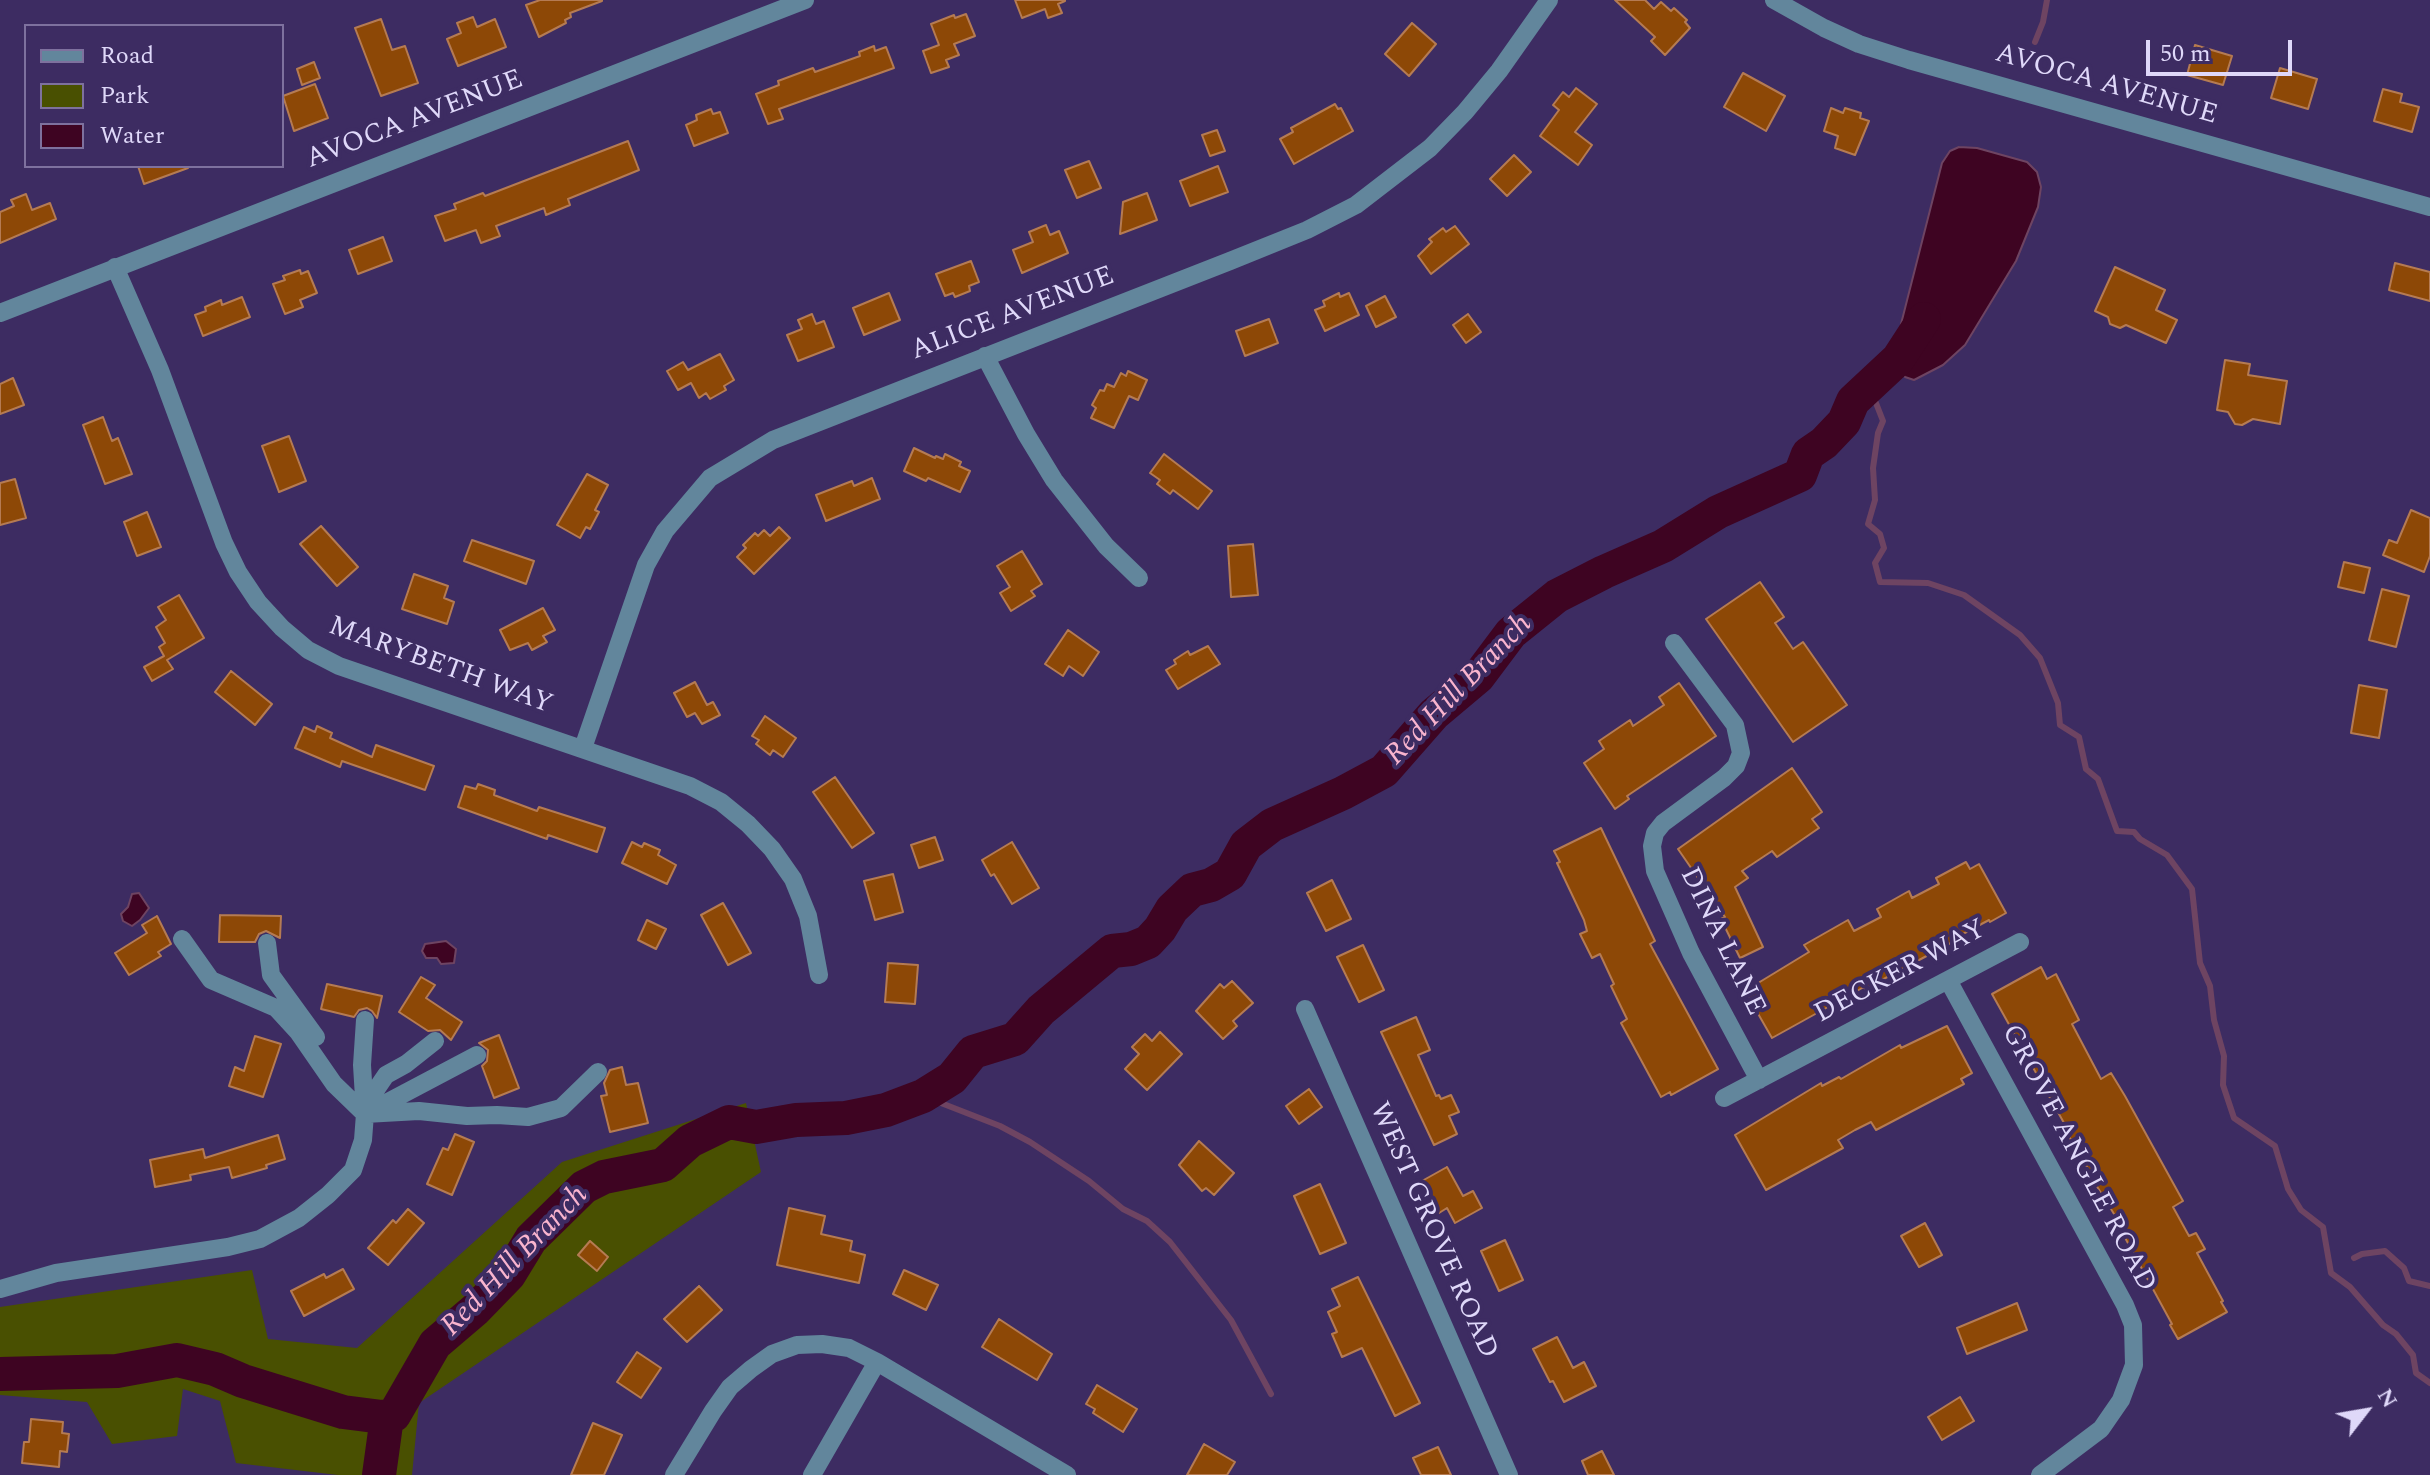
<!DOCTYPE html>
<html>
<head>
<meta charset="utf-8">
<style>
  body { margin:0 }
  #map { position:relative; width:2430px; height:1475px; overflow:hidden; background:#3d2c62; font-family:Spectral,serif }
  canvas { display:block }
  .legend { position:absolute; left:24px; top:24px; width:260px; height:144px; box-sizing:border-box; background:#3d2c62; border:2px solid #7e719e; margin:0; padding:10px 14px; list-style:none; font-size:24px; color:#dfd8f9 }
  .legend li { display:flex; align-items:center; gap:16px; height:40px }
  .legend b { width:40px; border:2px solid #7e719e }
  .north { position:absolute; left:2326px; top:1371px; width:80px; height:80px; -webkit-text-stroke:6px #3d2c62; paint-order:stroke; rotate:59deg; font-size:22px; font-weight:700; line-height:32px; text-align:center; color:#dfd8f9 }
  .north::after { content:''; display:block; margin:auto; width:28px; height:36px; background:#dfd8f9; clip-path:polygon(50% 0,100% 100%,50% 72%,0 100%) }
  .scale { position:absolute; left:2146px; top:40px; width:146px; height:36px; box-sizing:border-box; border:4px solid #dfd8f9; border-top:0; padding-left:10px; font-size:24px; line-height:28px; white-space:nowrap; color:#dfd8f9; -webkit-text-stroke:6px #3d2c62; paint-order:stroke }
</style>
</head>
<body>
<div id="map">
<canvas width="2430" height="1475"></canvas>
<ul class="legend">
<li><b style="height:10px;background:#62869c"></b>Road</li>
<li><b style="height:22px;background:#495001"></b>Park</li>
<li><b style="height:22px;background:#3e0422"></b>Water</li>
</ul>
<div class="north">N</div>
<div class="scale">50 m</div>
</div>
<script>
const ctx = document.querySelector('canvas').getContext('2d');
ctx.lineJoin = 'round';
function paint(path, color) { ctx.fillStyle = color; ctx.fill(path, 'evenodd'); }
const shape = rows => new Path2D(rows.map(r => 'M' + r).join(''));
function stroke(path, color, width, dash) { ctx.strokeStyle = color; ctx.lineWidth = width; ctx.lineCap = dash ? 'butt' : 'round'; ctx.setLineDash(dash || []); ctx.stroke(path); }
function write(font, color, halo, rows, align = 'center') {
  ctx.font = font + ' Spectral,serif'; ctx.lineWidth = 8; ctx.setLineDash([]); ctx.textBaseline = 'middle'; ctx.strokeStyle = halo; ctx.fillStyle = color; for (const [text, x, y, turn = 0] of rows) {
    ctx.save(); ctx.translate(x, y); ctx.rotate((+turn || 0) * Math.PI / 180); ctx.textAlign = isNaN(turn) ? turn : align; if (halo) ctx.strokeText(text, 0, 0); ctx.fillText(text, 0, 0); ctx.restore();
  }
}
paint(shape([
  [746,1103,761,1172,419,1403,412,1475,338,1475,236,1463,220,1401,183,1389,177,1436,112,1444,87,1402,0,1395,0,1307,252,1270,268,1339,357,1348,562,1162]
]), '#495001');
const water = shape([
  [1959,147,1977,148,2027,162,2037,172,2041,187,2038,207,2016,261,1965,345,1943,365,1914,380,1905,377,1900,370,1901,324,1942,163,1950,151,1959,147],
  [139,893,149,908,140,920,132,926,123,921,121,914,128,907,132,894,139,893],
  [446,941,456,949,454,963,441,964,437,958,426,958,422,951,425,944,446,941]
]);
paint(water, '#3e0422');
stroke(water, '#6e4462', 2);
stroke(shape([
  [2035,42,2043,22,2047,0],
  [1876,377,1878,394,1874,398,1883,421,1878,433,1873,468,1875,500,1868,524,1880,534,1884,548,1875,563,1880,582,1928,583,1964,595,2020,635,2040,658,2058,703,2060,725,2079,737,2086,769,2098,779,2117,831,2134,832,2140,839,2167,855,2192,889,2200,963,2210,986,2214,1020,2224,1056,2223,1085,2234,1118,2275,1146,2288,1189,2301,1210,2323,1227,2331,1273,2350,1287,2383,1325,2396,1334,2413,1355,2416,1373,2430,1383],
  [923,1096,1000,1126,1030,1142,1089,1181,1123,1209,1147,1221,1170,1242,1231,1320,1271,1394],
  [2354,1258,2362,1254,2385,1251,2404,1268,2409,1281,2430,1286]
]), '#6e4462', 6);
stroke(shape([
  [0,1374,117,1371,177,1360,215,1369,243,1381,343,1412,382,1417,394,1415,435,1344,476,1309,509,1275,531,1239,584,1187,604,1177,663,1165,690,1141,729,1122,756,1127,796,1120,846,1118,886,1110,923,1096,952,1078,973,1052,1015,1039,1041,1010,1112,951,1131,949,1148,942,1160,929,1172,909,1192,890,1211,885,1230,874,1246,845,1272,825,1343,793,1384,771,1434,714,1478,677,1511,633,1557,596,1604,572,1663,546,1718,512,1800,475,1808,454,1824,443,1844,422,1853,401,1898,359,1924,319],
  [379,1475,387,1417]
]), '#3e0422', 34);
const building = shape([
  [540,0,602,0,602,1,570,13,571,17,565,20,566,23,539,37,526,5,540,0],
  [1015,0,1065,0,1065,1,1058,4,1062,13,1048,18,1045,9,1022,18,1015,0],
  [1615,0,1645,0,1654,9,1661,2,1671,11,1674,8,1687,20,1685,22,1690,28,1665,55,1651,41,1655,37,1615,0],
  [966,14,975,36,954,44,959,55,946,60,949,67,931,73,923,51,939,45,931,24,954,15,955,18,966,14],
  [473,17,477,27,495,19,506,47,458,66,447,39,461,33,457,23,473,17],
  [381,19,392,50,405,46,418,83,381,96,355,28,381,19],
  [1412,23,1436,44,1409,76,1385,54,1412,23],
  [2195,45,2232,56,2223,85,2187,75,2195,45],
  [874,46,875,51,886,47,894,68,779,109,783,119,768,124,756,94,779,85,778,81,813,68,815,72,860,56,859,52,874,46],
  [314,62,320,78,302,85,297,69,314,62],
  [2280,68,2317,79,2308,109,2271,98,2280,68],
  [1743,73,1785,96,1766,131,1724,107,1743,73],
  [315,84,328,118,294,131,283,96,315,84],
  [1576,88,1597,104,1575,132,1592,145,1578,165,1540,136,1559,110,1553,105,1563,92,1569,97,1576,88],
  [2383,89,2402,94,2400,102,2419,107,2412,132,2374,121,2383,89],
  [1335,104,1338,109,1341,108,1353,131,1294,164,1280,139,1293,132,1291,128,1335,104],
  [1831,108,1843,113,1845,108,1861,113,1860,118,1869,121,1855,155,1835,148,1838,136,1824,131,1831,108],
  [711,109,713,114,720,112,728,133,694,146,686,125,697,120,696,115,711,109],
  [1217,130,1225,151,1210,156,1202,135,1217,130],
  [628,141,639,170,568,199,570,205,546,215,544,208,496,226,500,236,481,243,476,230,445,241,435,216,456,209,454,204,483,193,485,196,628,141],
  [1514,155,1531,172,1507,196,1490,179,1514,155],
  [1089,161,1101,188,1077,198,1065,170,1089,161],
  [138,166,188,166,188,168,144,184,138,166],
  [1218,166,1228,192,1190,206,1180,181,1218,166],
  [1147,193,1157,220,1120,234,1123,202,1147,193],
  [26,194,32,210,50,203,56,219,0,243,0,212,14,206,11,200,26,194],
  [1046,225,1050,235,1059,231,1068,253,1022,273,1013,250,1033,242,1029,232,1046,225],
  [1455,226,1469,244,1431,274,1418,256,1432,242,1429,239,1443,228,1446,232,1455,226],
  [383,237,392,261,358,274,349,250,383,237],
  [971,261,979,282,969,286,970,291,955,297,953,293,945,296,936,274,971,261],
  [2395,263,2430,272,2430,301,2389,290,2395,263],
  [2115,267,2165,290,2156,310,2177,320,2166,343,2126,325,2120,328,2110,324,2108,317,2095,311,2115,267],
  [300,270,301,274,308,271,317,293,300,300,303,307,285,314,273,284,285,280,283,276,300,270],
  [889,293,900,320,864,335,853,308,889,293],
  [1339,293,1340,297,1349,293,1359,315,1325,331,1315,310,1325,306,1323,301,1339,293],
  [1385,296,1396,317,1376,327,1366,306,1385,296],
  [242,297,250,317,203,336,195,315,206,311,205,307,221,300,222,305,242,297],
  [812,314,816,324,824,321,834,347,798,361,787,335,802,329,798,320,812,314],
  [1468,314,1481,332,1466,343,1453,325,1468,314],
  [1269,319,1278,343,1245,356,1236,331,1269,319],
  [720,354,734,380,724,386,726,390,710,399,706,393,699,398,691,383,678,390,667,371,683,362,688,370,720,354],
  [2225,360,2250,364,2248,375,2287,381,2280,424,2253,419,2242,425,2235,424,2228,412,2217,410,2225,360],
  [1128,371,1147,380,1138,400,1129,396,1114,428,1091,418,1096,408,1092,405,1100,390,1104,391,1107,384,1114,387,1121,373,1126,376,1128,371],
  [13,378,24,405,0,414,0,384,13,378],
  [103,417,112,441,118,438,132,474,105,484,83,425,103,417],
  [289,436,306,481,279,492,262,446,289,436],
  [914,448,935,458,936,456,943,459,945,454,961,462,959,466,970,471,960,492,928,478,926,481,904,471,914,448],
  [1164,454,1212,491,1198,509,1173,490,1170,494,1157,484,1160,480,1150,473,1164,454],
  [587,474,608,485,595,510,599,512,590,529,586,527,580,538,557,525,587,474],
  [872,478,880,499,826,521,816,495,852,481,854,486,872,478],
  [15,479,26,518,0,525,0,483,15,479],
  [2411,510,2430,518,2430,556,2424,572,2383,555,2389,540,2397,543,2411,510],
  [147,512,161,547,137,556,124,522,147,512],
  [321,526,358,567,337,586,300,544,321,526],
  [779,527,790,538,754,574,737,557,746,548,743,545,755,533,758,536,764,530,770,536,779,527],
  [472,540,534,561,526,584,464,561,472,540],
  [1253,544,1258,595,1231,597,1228,546,1253,544],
  [1022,551,1042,584,1031,591,1035,596,1011,611,1000,593,1010,587,997,566,1022,551],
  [2344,562,2370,568,2364,593,2338,587,2344,562],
  [414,574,448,586,444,598,454,602,447,624,402,609,414,574],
  [1760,582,1784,617,1775,623,1793,649,1803,642,1847,705,1793,742,1706,619,1760,582],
  [2382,589,2409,596,2396,647,2369,640,2382,589],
  [179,595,204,638,167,660,173,669,152,681,144,667,164,656,159,647,165,643,156,627,166,620,158,607,179,595],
  [543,608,555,630,543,636,547,642,532,650,528,643,510,650,500,630,543,608],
  [1068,630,1099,652,1083,676,1069,666,1063,676,1045,664,1068,630],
  [1208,646,1220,664,1178,689,1166,670,1176,664,1174,660,1188,651,1190,655,1208,646],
  [231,671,272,704,255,725,215,692,231,671],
  [695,682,707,705,713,702,720,715,702,724,695,713,687,717,674,693,695,682],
  [1679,683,1716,736,1627,796,1629,799,1615,809,1584,763,1604,749,1599,741,1630,720,1633,726,1664,705,1659,697,1679,683],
  [2359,685,2387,690,2379,738,2351,733,2359,685],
  [765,716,796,738,783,757,773,750,770,755,756,744,759,740,752,736,765,716],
  [317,726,332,733,330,738,372,757,376,745,434,766,425,790,342,761,340,767,295,748,304,727,315,732,317,726],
  [1792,768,1822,812,1812,819,1819,828,1777,857,1772,851,1742,871,1748,878,1735,887,1763,947,1740,958,1721,919,1725,917,1678,849,1792,768],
  [835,777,874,833,852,848,813,792,835,777],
  [478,784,495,790,494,795,537,811,539,807,605,828,597,852,548,835,547,839,458,807,465,786,476,789,478,784],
  [1601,828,1655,941,1650,944,1718,1069,1671,1095,1670,1092,1661,1097,1621,1023,1627,1019,1611,986,1614,984,1600,954,1592,958,1580,934,1587,931,1584,920,1557,863,1560,862,1554,851,1601,828],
  [935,837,943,860,919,868,911,845,935,837],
  [632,842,642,847,644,843,660,850,658,855,676,865,667,884,622,863,632,842],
  [1012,842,1039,888,1012,904,994,874,991,876,982,860,1012,842],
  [1966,862,1970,869,1979,864,2006,913,1990,922,1989,920,1961,935,1962,937,1865,989,1864,987,1772,1038,1745,991,1809,952,1804,945,1848,920,1854,931,1881,917,1877,909,1909,891,1912,898,1939,884,1936,878,1966,862],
  [893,874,903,912,875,920,864,881,893,874],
  [1332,880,1351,919,1326,931,1307,893,1332,880],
  [723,903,751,953,728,965,701,915,723,903],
  [220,915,281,916,280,938,266,931,259,934,255,942,219,942,220,915],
  [157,916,171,944,158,952,161,956,129,975,115,953,147,933,142,925,157,916],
  [647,920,666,929,656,949,638,940,647,920],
  [1363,945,1384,990,1359,1002,1337,957,1363,945],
  [888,963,918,965,915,1004,885,1002,888,963],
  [2041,967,2047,979,2056,974,2079,1020,2072,1024,2101,1079,2111,1073,2125,1096,2183,1201,2173,1207,2189,1236,2196,1233,2205,1249,2197,1253,2223,1301,2221,1302,2227,1312,2178,1339,2170,1325,2172,1324,2117,1223,2119,1222,2093,1180,2074,1139,2071,1140,2062,1124,2064,1123,1992,994,2041,967],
  [421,977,435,985,426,998,462,1022,451,1040,440,1030,428,1031,399,1012,421,977],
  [1232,981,1253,1003,1233,1021,1237,1026,1223,1039,1196,1011,1220,984,1224,988,1232,981],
  [327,984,382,996,377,1018,372,1011,367,1008,359,1010,354,1017,321,1009,327,984],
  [1416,1017,1430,1050,1418,1055,1436,1096,1439,1095,1441,1099,1451,1095,1459,1112,1449,1116,1457,1134,1434,1145,1381,1032,1416,1017],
  [1947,1026,1972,1073,1961,1079,1964,1084,1876,1130,1871,1122,1855,1130,1838,1140,1843,1148,1766,1190,1735,1135,1821,1083,1822,1086,1839,1077,1841,1079,1900,1045,1901,1048,1947,1026],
  [1160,1032,1182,1054,1147,1090,1125,1069,1139,1054,1132,1047,1145,1034,1152,1041,1160,1032],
  [499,1035,519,1088,494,1098,482,1066,487,1061,488,1050,479,1043,499,1035],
  [255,1036,281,1044,263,1097,229,1086,235,1067,244,1071,255,1036],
  [622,1067,626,1085,638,1083,648,1123,610,1132,601,1096,607,1095,604,1083,610,1070,622,1067],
  [1309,1089,1322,1107,1299,1124,1286,1106,1309,1089],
  [455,1134,474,1142,452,1195,427,1184,443,1148,448,1150,455,1134],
  [278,1135,285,1159,266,1165,267,1168,232,1178,229,1167,190,1175,191,1180,155,1187,150,1160,203,1149,205,1158,278,1135],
  [1199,1141,1234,1173,1214,1195,1206,1188,1202,1191,1179,1165,1199,1141],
  [1447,1167,1463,1196,1473,1191,1482,1208,1455,1223,1447,1208,1439,1213,1422,1181,1447,1167],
  [1320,1184,1346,1243,1320,1254,1294,1196,1320,1184],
  [789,1208,825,1216,821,1234,852,1241,850,1251,865,1255,859,1283,777,1265,789,1208],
  [408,1209,424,1223,388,1265,368,1248,393,1220,396,1223,408,1209],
  [1925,1223,1942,1255,1919,1267,1901,1236,1925,1223],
  [1505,1240,1523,1280,1499,1291,1481,1251,1505,1240],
  [590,1241,608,1257,597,1271,578,1255,590,1241],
  [343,1269,354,1289,304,1316,291,1291,324,1274,326,1278,343,1269],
  [904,1270,938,1285,926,1310,893,1294,904,1270],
  [1358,1277,1420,1403,1395,1416,1362,1348,1342,1357,1332,1334,1337,1332,1328,1312,1340,1306,1332,1289,1358,1277],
  [699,1286,722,1310,687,1342,664,1319,699,1286],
  [2017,1303,2027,1330,1967,1354,1957,1328,2017,1303],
  [999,1319,1052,1354,1037,1380,982,1347,999,1319],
  [1557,1337,1573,1368,1584,1362,1596,1386,1564,1402,1553,1381,1550,1382,1533,1349,1557,1337],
  [637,1352,661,1368,641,1398,617,1382,637,1352],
  [1097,1385,1137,1409,1123,1432,1093,1413,1095,1409,1086,1404,1097,1385],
  [1960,1397,1974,1421,1942,1440,1928,1417,1960,1397],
  [31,1419,63,1422,62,1433,69,1434,67,1452,60,1451,59,1467,22,1463,24,1442,29,1442,31,1419],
  [593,1423,622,1435,604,1475,571,1475,593,1423],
  [1204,1444,1235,1462,1227,1475,1187,1475,1204,1444],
  [1438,1447,1451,1475,1421,1475,1413,1458,1438,1447],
  [1602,1451,1614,1475,1588,1475,1582,1461,1602,1451]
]);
paint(building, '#8d4806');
stroke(building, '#b57b53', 2);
stroke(shape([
  [1774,0,1824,28,1859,44,1909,60,2430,207],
  [115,267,160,370,224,543,238,572,258,602,282,628,308,650,339,666,690,786,721,802,748,824,772,849,793,879,808,916,819,975],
  [0,313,805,0],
  [985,356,1026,434,1054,480,1106,546,1139,578],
  [1674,643,1735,725,1741,753,1736,766,1724,778,1663,823,1655,833,1652,846,1655,871,1691,953,1759,1080],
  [583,748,646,565,665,531,710,478,773,440,1230,261,1307,230,1356,205,1430,148,1465,112,1499,71,1549,0],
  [182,939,211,980,276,1008,298,1032,334,1084,365,1114,419,1111,467,1116,497,1115,528,1117,561,1108,598,1072],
  [267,943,271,975,316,1037],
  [1948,980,2125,1305,2133,1325,2134,1365,2121,1400,2101,1429,2040,1475],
  [1305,1009,1509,1475],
  [1724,1098,2020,942],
  [366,1111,369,1100,386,1075,406,1064,435,1041],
  [371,1111,477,1055],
  [0,1289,56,1273,228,1247,260,1239,299,1218,328,1195,353,1170,363,1140,365,1114,362,1065,365,1020],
  [674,1475,713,1411,730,1387,751,1369,772,1354,797,1345,822,1344,849,1348,877,1362,1067,1475],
  [812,1475,877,1362]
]), '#62869c', 18);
write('28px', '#dfd8f9', '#3d2c62', [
  ["AVOCA AVENUE",2106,86,16],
  ["AVOCA AVENUE",415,121,-21],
  ["ALICE AVENUE",1013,315,-21],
  ["MARYBETH WAY",440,667,20],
  ["DINA LANE",1721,942,64],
  ["DECKER WAY",1901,973,-28],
  ["GROVE ANGLE ROAD",2077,1159,62],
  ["WEST GROVE ROAD",1432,1231,66]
]);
write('italic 30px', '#f9b4ce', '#3d2c62', [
  ["Red Hill Branch",1460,691,-46],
  ["Red Hill Branch",516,1262,-46]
]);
</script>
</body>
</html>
